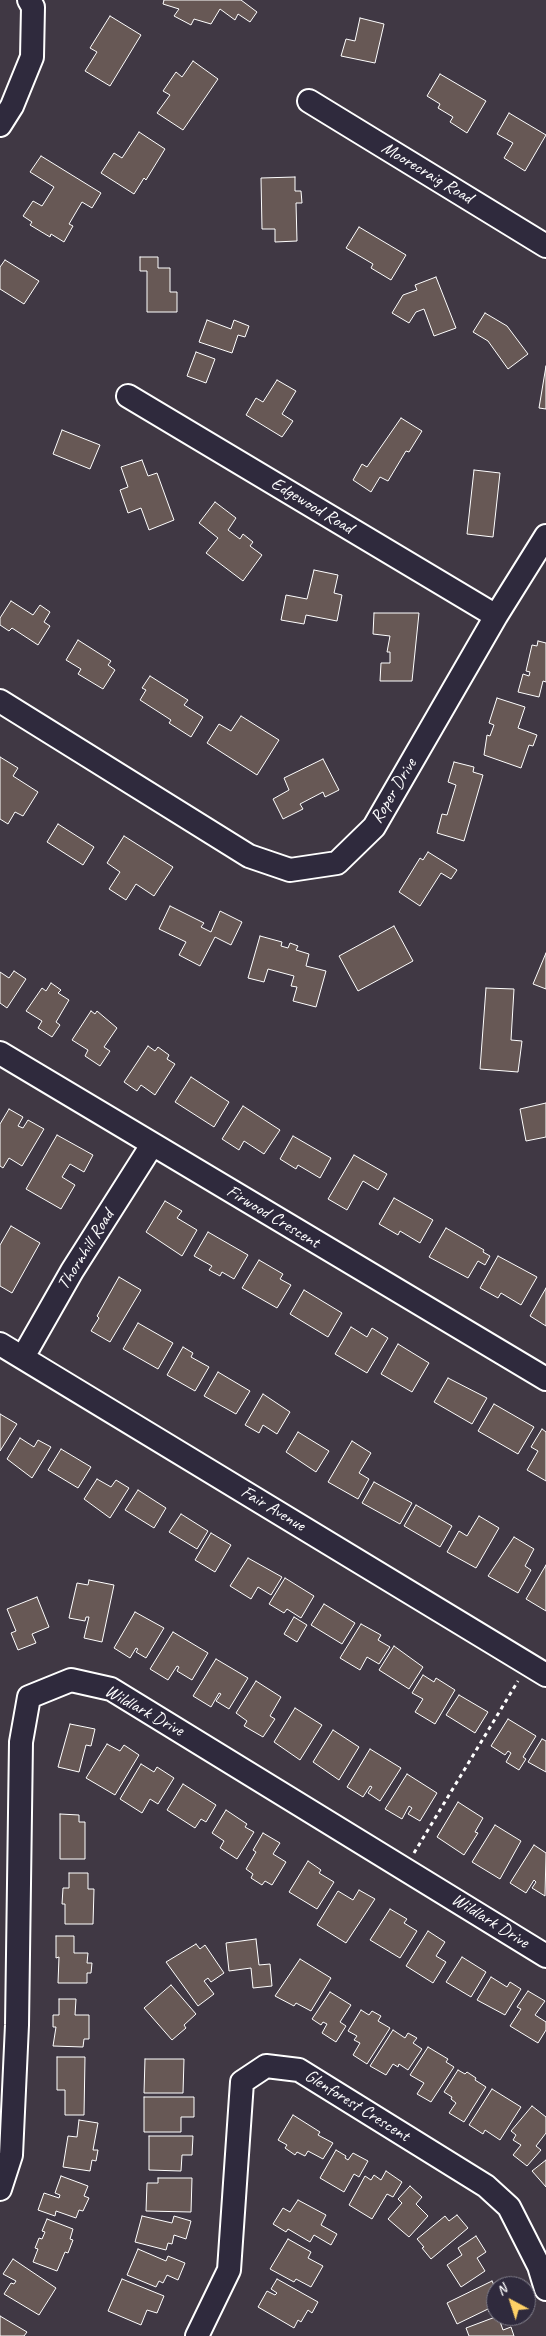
<!DOCTYPE html>
<html>
<head>
<meta charset="utf-8">
<style>
  body { margin:0 }
  #map { position:relative; width:546px; height:2336px; overflow:hidden; background:#403844; font-family:Caveat,sans-serif }
  canvas { display:block }
  .north { position:absolute; left:486px; top:2276px; width:50px; height:50px; box-sizing:border-box; background:#2f2a3d; border:1px solid #827f8b; border-radius:50%; rotate:320deg; font-size:14px; font-weight:700; line-height:20px; text-align:center; color:#fff }
  .north::after { content:''; display:block; margin:auto; width:18px; height:22px; background:#ffd166; clip-path:polygon(50% 0,100% 100%,50% 72%,0 100%) }
</style>
</head>
<body>
<div id="map">
<canvas width="546" height="2336"></canvas>
<div class="north">N</div>
</div>
<script>
const ctx = document.querySelector('canvas').getContext('2d');
ctx.lineJoin = 'round';
function paint(path, color) { ctx.fillStyle = color; ctx.fill(path, 'evenodd'); }
const shape = rows => new Path2D(rows.map(r => 'M' + r).join(''));
function stroke(path, color, width, dash) { ctx.strokeStyle = color; ctx.lineWidth = width; ctx.lineCap = dash ? 'butt' : 'round'; ctx.setLineDash(dash || []); ctx.stroke(path); }
function write(font, color, halo, rows, align = 'center') {
  ctx.font = font + ' Caveat,sans-serif'; ctx.lineWidth = 4; ctx.setLineDash([]); ctx.textBaseline = 'middle'; ctx.strokeStyle = halo; ctx.fillStyle = color; for (const [text, x, y, turn = 0] of rows) {
    ctx.save(); ctx.translate(x, y); ctx.rotate((+turn || 0) * Math.PI / 180); ctx.textAlign = isNaN(turn) ? turn : align; if (halo) ctx.strokeText(text, 0, 0); ctx.fillText(text, 0, 0); ctx.restore();
  }
}
const building = shape([
  [164,0,241,0,257,12,250,22,238,14,235,20,220,9,211,24,194,19,191,25,174,16,179,9,163,4,164,0],
  [110,16,141,35,110,86,85,71,97,52,90,48,110,16],
  [360,18,384,24,375,63,341,56,346,39,355,41,360,18],
  [193,61,218,79,183,130,157,113,170,95,163,91,176,72,182,77,193,61],
  [440,74,486,101,467,133,450,122,453,117,438,108,440,104,427,96,440,74],
  [509,113,546,135,525,171,504,158,513,143,497,134,509,113],
  [139,132,165,149,146,180,144,178,134,194,101,173,114,153,122,158,139,132],
  [41,156,101,193,92,208,82,202,69,224,73,226,64,242,51,234,50,237,30,225,32,222,23,216,33,201,42,206,54,187,30,172,41,156],
  [295,177,295,191,301,191,302,203,296,203,297,241,275,242,275,229,262,229,261,178,295,177],
  [359,227,406,255,391,280,371,268,373,264,346,248,359,227],
  [140,257,158,257,158,268,170,268,170,292,177,292,177,312,147,312,147,271,140,271,140,257],
  [5,260,39,281,24,304,0,289,0,267,5,260],
  [436,277,456,328,434,336,424,309,416,312,409,323,392,313,403,295,417,290,415,285,436,277],
  [485,313,507,326,528,354,508,369,488,341,473,332,485,313],
  [207,320,231,329,234,320,249,326,245,337,238,335,232,353,199,342,207,320],
  [196,352,215,359,206,383,187,376,196,352],
  [546,366,546,409,539,408,546,366],
  [277,380,296,391,282,414,293,421,282,437,246,415,256,398,263,402,277,380],
  [401,418,422,431,409,452,406,451,388,481,380,477,371,492,353,480,362,464,367,467,401,418],
  [62,430,100,445,90,469,53,454,62,430],
  [142,460,148,476,157,473,174,520,149,530,141,508,128,513,120,490,128,487,121,467,142,460],
  [474,470,500,473,493,537,467,534,474,470],
  [215,502,236,518,228,530,240,539,243,534,253,542,250,546,262,555,243,581,206,553,218,538,199,523,215,502],
  [314,570,338,575,334,593,342,595,337,621,306,615,304,624,281,620,286,595,307,599,314,570],
  [11,601,33,615,40,605,50,612,44,622,50,626,38,645,12,628,9,631,0,625,0,618,11,601],
  [374,613,419,613,412,681,380,681,381,663,390,663,390,652,387,652,390,636,373,634,374,613],
  [78,640,111,661,108,665,115,670,103,689,78,674,81,669,66,660,78,640],
  [538,641,546,643,546,682,543,681,539,697,518,692,523,674,529,676,530,672,526,671,532,645,537,646,538,641],
  [150,676,188,700,184,705,203,717,191,737,169,723,171,720,140,700,146,690,142,688,150,676],
  [497,698,525,707,518,728,537,735,533,746,529,745,521,768,484,755,487,735,490,736,494,725,489,723,497,698],
  [241,716,279,740,257,775,207,743,219,724,231,731,241,716],
  [0,757,18,768,13,776,38,792,23,816,15,812,8,824,0,819,0,757],
  [323,759,339,790,325,797,323,792,300,804,303,809,283,819,273,799,289,790,284,778,323,759],
  [454,762,474,767,473,772,483,775,464,841,437,833,442,814,447,815,456,785,448,782,454,762],
  [58,824,94,847,83,865,47,842,58,824],
  [124,836,173,867,154,896,136,884,126,900,109,889,120,872,107,863,124,836],
  [428,852,457,870,451,879,441,873,420,906,399,892,420,858,423,860,428,852],
  [170,906,204,923,201,927,211,932,220,911,242,922,231,945,215,937,200,966,179,955,186,942,159,929,170,906],
  [394,926,413,961,358,991,339,956,394,926],
  [260,936,282,942,281,946,288,948,290,943,298,946,296,950,309,954,306,966,326,971,316,1007,293,1001,297,987,291,986,294,976,268,969,264,982,248,978,260,936],
  [546,953,546,989,533,984,546,953],
  [14,971,26,979,7,1008,0,1003,0,972,9,978,14,971],
  [51,983,61,990,58,993,69,1000,56,1022,60,1025,52,1037,38,1028,42,1021,26,1011,42,988,46,991,51,983],
  [486,988,514,989,511,1040,522,1041,518,1072,480,1069,486,988],
  [91,1011,95,1014,97,1011,117,1028,104,1047,110,1051,100,1066,85,1056,88,1050,72,1040,91,1011],
  [148,1046,155,1051,158,1047,169,1055,167,1059,175,1064,155,1095,141,1085,137,1091,124,1082,148,1046],
  [191,1077,229,1102,214,1127,175,1102,191,1077],
  [546,1103,546,1137,526,1141,520,1109,546,1103],
  [243,1106,280,1130,264,1154,244,1141,239,1150,222,1139,243,1106],
  [9,1109,23,1117,18,1126,23,1128,28,1120,44,1129,22,1166,9,1158,3,1168,0,1166,0,1124,9,1109],
  [57,1135,93,1155,84,1172,70,1164,62,1177,75,1185,61,1209,26,1189,57,1135],
  [293,1136,331,1158,320,1178,298,1165,296,1169,280,1159,293,1136],
  [354,1155,387,1174,378,1190,363,1181,347,1210,328,1199,354,1155],
  [394,1198,433,1220,420,1243,400,1231,398,1235,379,1224,394,1198],
  [165,1201,182,1211,177,1218,197,1230,182,1256,146,1232,165,1201],
  [11,1226,40,1243,12,1293,0,1286,0,1245,11,1226],
  [446,1228,484,1250,483,1252,490,1256,485,1265,478,1261,468,1278,429,1257,446,1228],
  [208,1232,248,1255,234,1279,222,1272,220,1276,209,1270,212,1266,194,1256,208,1232],
  [498,1256,537,1277,521,1305,501,1293,498,1298,480,1288,498,1256],
  [259,1260,283,1274,280,1279,291,1285,277,1308,242,1288,259,1260],
  [119,1277,141,1290,110,1342,91,1331,99,1318,97,1316,119,1277],
  [546,1288,546,1326,530,1316,546,1288],
  [304,1290,342,1313,328,1337,290,1314,304,1290],
  [138,1323,173,1343,158,1369,123,1349,138,1323],
  [351,1327,367,1337,372,1328,388,1338,367,1373,335,1354,351,1327],
  [398,1344,429,1363,412,1392,381,1374,398,1344],
  [183,1347,193,1353,191,1357,209,1367,195,1391,167,1375,183,1347],
  [218,1372,250,1391,236,1414,204,1396,218,1372],
  [448,1378,487,1398,472,1424,434,1402,448,1378],
  [263,1394,290,1412,277,1434,263,1425,259,1433,245,1425,263,1394],
  [494,1404,534,1427,518,1454,478,1431,494,1404],
  [0,1414,17,1424,0,1451,0,1414],
  [542,1429,546,1432,546,1481,527,1470,538,1451,531,1447,542,1429],
  [298,1432,329,1451,316,1472,286,1452,298,1432],
  [20,1438,34,1447,38,1440,51,1447,32,1478,7,1459,20,1438],
  [352,1441,371,1453,359,1473,369,1479,358,1499,328,1482,352,1441],
  [61,1449,91,1467,78,1488,48,1470,61,1449],
  [97,1479,111,1487,116,1480,129,1488,110,1518,84,1499,97,1479],
  [374,1482,412,1503,400,1524,362,1503,374,1482],
  [138,1490,166,1508,154,1528,125,1510,138,1490],
  [416,1505,452,1526,440,1547,404,1526,416,1505],
  [181,1514,208,1531,197,1549,169,1532,181,1514],
  [479,1516,499,1528,476,1568,447,1552,459,1531,467,1536,479,1516],
  [211,1533,231,1545,215,1572,195,1560,211,1533],
  [514,1537,534,1549,525,1566,531,1570,518,1593,488,1576,514,1537],
  [248,1558,282,1577,271,1595,258,1587,251,1599,230,1586,248,1558],
  [546,1565,546,1611,526,1599,546,1565],
  [285,1578,314,1596,301,1618,287,1609,284,1613,269,1604,285,1578],
  [89,1580,114,1585,102,1642,84,1638,89,1617,86,1617,85,1621,69,1618,77,1583,88,1585,89,1580],
  [37,1597,49,1627,32,1634,36,1643,18,1650,11,1633,16,1631,7,1609,37,1597],
  [324,1604,355,1623,342,1644,311,1625,324,1604],
  [135,1612,164,1628,146,1658,136,1652,138,1649,136,1648,130,1658,114,1648,135,1612],
  [294,1617,307,1625,297,1642,284,1634,294,1617],
  [361,1624,381,1635,378,1640,390,1647,379,1664,367,1657,360,1670,340,1658,361,1624],
  [173,1632,208,1653,192,1680,177,1671,179,1667,177,1666,168,1680,150,1669,173,1632],
  [394,1646,423,1667,409,1689,379,1670,394,1646],
  [216,1659,248,1678,229,1709,216,1701,221,1694,219,1693,211,1707,193,1696,216,1659],
  [423,1675,434,1682,436,1678,455,1690,435,1724,415,1712,423,1699,412,1693,423,1675],
  [256,1681,281,1697,270,1716,275,1719,263,1737,244,1726,247,1721,236,1713,256,1681],
  [459,1695,488,1712,475,1733,446,1715,459,1695],
  [295,1708,322,1725,300,1760,274,1742,295,1708],
  [508,1719,536,1736,523,1757,526,1759,519,1770,506,1762,511,1753,508,1751,505,1755,491,1746,508,1719],
  [70,1724,95,1729,91,1746,86,1745,79,1772,58,1767,70,1724],
  [333,1730,359,1747,339,1780,313,1762,333,1730],
  [542,1739,546,1741,546,1772,528,1762,542,1739],
  [107,1744,120,1751,124,1745,139,1755,115,1795,86,1778,107,1744],
  [370,1749,401,1768,380,1801,368,1793,372,1787,370,1786,363,1797,347,1787,370,1749],
  [141,1764,154,1772,157,1767,174,1778,158,1804,150,1799,142,1813,120,1799,141,1764],
  [407,1774,437,1793,420,1821,408,1814,412,1808,409,1806,402,1819,385,1809,407,1774],
  [183,1784,216,1805,206,1822,201,1819,195,1828,167,1810,183,1784],
  [458,1802,483,1818,475,1832,478,1833,464,1855,437,1837,458,1802],
  [226,1810,247,1824,245,1827,254,1832,237,1859,220,1848,224,1841,212,1833,226,1810],
  [60,1814,79,1815,79,1822,85,1822,85,1859,60,1859,60,1814],
  [495,1825,521,1841,500,1879,472,1862,495,1825],
  [263,1833,280,1843,273,1854,286,1862,272,1885,265,1881,262,1885,251,1878,253,1874,246,1869,256,1852,253,1850,263,1833],
  [534,1845,546,1853,545,1896,532,1888,536,1882,534,1880,526,1893,510,1883,534,1845],
  [308,1861,321,1870,319,1873,334,1882,317,1909,289,1892,308,1861],
  [69,1873,88,1873,88,1889,94,1889,93,1924,65,1924,65,1904,62,1904,63,1888,69,1888,69,1873],
  [359,1890,375,1899,346,1943,317,1925,338,1891,353,1900,359,1890],
  [390,1909,407,1919,404,1923,417,1931,400,1958,370,1940,390,1909],
  [428,1931,445,1942,436,1956,446,1962,433,1983,406,1966,428,1931],
  [56,1936,74,1936,74,1953,88,1953,87,1963,92,1963,91,1973,87,1973,87,1983,58,1983,59,1957,56,1958,56,1936],
  [256,1939,259,1965,270,1964,272,1986,253,1988,251,1968,229,1971,226,1943,256,1939],
  [196,1944,200,1949,205,1945,224,1973,211,1982,208,1978,204,1981,214,1994,198,2006,166,1962,196,1944],
  [462,1957,486,1972,471,1997,446,1982,462,1957],
  [300,1959,331,1978,311,2011,296,2003,294,2006,275,1996,300,1959],
  [491,1977,507,1987,510,1982,521,1989,505,2015,477,2000,491,1977],
  [171,1985,196,2014,184,2025,186,2028,172,2040,144,2008,171,1985],
  [528,1991,545,2001,535,2015,546,2022,546,2030,538,2043,510,2026,521,2009,517,2007,528,1991],
  [330,1992,351,2005,340,2022,346,2026,336,2042,322,2033,327,2024,323,2022,321,2025,312,2019,330,1992],
  [59,1999,76,1999,75,2015,89,2015,89,2039,84,2039,83,2047,53,2046,56,2027,53,2027,53,2015,59,2015,59,1999],
  [361,2010,369,2015,372,2011,381,2016,378,2021,390,2028,367,2064,353,2055,360,2043,354,2040,357,2036,348,2031,361,2010],
  [393,2030,405,2038,408,2033,417,2038,413,2043,422,2049,408,2070,399,2064,398,2067,393,2064,386,2075,370,2066,393,2030],
  [428,2047,448,2059,446,2062,454,2067,431,2102,417,2094,424,2083,410,2075,428,2047],
  [57,2057,85,2057,84,2115,65,2115,65,2090,57,2090,57,2057],
  [145,2059,184,2059,183,2093,144,2093,145,2059],
  [458,2070,465,2074,467,2072,476,2078,475,2080,486,2087,464,2122,449,2113,456,2103,451,2099,452,2097,444,2092,458,2070],
  [492,2089,521,2107,500,2140,485,2130,483,2134,469,2125,492,2089],
  [144,2097,194,2097,194,2117,181,2117,181,2132,144,2132,144,2097],
  [532,2106,546,2117,546,2133,536,2146,541,2150,527,2166,513,2155,521,2145,513,2140,516,2135,511,2131,532,2106],
  [293,2115,320,2132,318,2135,333,2143,323,2159,308,2151,305,2156,297,2152,295,2155,285,2148,287,2145,278,2140,293,2115],
  [79,2120,98,2123,93,2150,98,2150,96,2161,92,2160,90,2171,63,2167,68,2136,77,2137,79,2120],
  [149,2136,193,2136,192,2155,182,2155,181,2171,149,2170,149,2136],
  [336,2150,346,2156,345,2158,348,2160,353,2153,368,2161,359,2177,354,2174,344,2192,320,2178,336,2150],
  [546,2160,546,2187,532,2171,546,2160],
  [386,2171,402,2182,393,2197,387,2194,372,2219,349,2205,365,2176,371,2180,374,2175,381,2180,386,2171],
  [61,2176,88,2186,84,2196,89,2198,83,2211,79,2210,76,2218,56,2211,55,2216,38,2210,44,2193,59,2198,60,2195,55,2193,61,2176],
  [158,2178,192,2178,191,2212,146,2211,147,2183,158,2183,158,2178],
  [410,2186,422,2197,416,2204,428,2216,409,2237,388,2219,402,2203,398,2199,410,2186],
  [298,2200,326,2215,321,2225,337,2234,331,2245,314,2235,310,2242,288,2229,286,2232,273,2224,283,2208,290,2212,298,2200],
  [457,2215,468,2228,431,2259,422,2248,424,2247,417,2239,445,2216,449,2221,457,2215],
  [142,2216,172,2223,174,2216,191,2221,186,2239,174,2235,172,2244,168,2243,166,2250,135,2242,142,2216],
  [47,2219,73,2229,70,2239,73,2240,68,2253,65,2252,57,2271,33,2262,38,2249,35,2248,39,2238,42,2239,45,2232,42,2231,47,2219],
  [476,2236,486,2252,477,2258,485,2271,461,2287,447,2265,462,2255,458,2248,476,2236],
  [288,2239,311,2252,308,2258,323,2266,311,2287,296,2279,294,2282,270,2269,288,2239],
  [138,2249,166,2261,168,2256,185,2263,178,2280,167,2275,163,2283,159,2281,156,2287,127,2275,138,2249],
  [13,2259,56,2288,39,2315,4,2294,11,2283,14,2284,16,2281,3,2274,13,2259],
  [122,2279,164,2296,157,2313,147,2310,141,2325,108,2311,122,2279],
  [277,2279,318,2302,312,2313,308,2310,301,2322,298,2320,294,2328,258,2307,267,2291,275,2295,277,2293,271,2289,277,2279],
  [492,2281,496,2289,496,2309,489,2312,488,2309,457,2324,447,2303,492,2281],
  [0,2316,27,2332,24,2336,0,2336,0,2316],
  [498,2316,503,2330,511,2327,514,2336,469,2336,466,2328,498,2316]
]);
paint(building, '#675855');
stroke(building, '#fff', 1);
const minor = shape([
  [309,101,546,246],
  [0,125,12,106,32,57,33,7,29,0],
  [128,396,496,616],
  [0,701,249,856,290,870,337,863,374,827,496,616,546,536],
  [0,1053,546,1379],
  [0,1344,546,1675],
  [23,1357,72,1271,152,1145],
  [0,2189,11,2155,17,2025,21,1742,29,1697,71,1680,111,1689,546,1956],
  [197,2336,229,2270,242,2082,266,2066,299,2070,486,2186,509,2207,539,2266,546,2289]
]);
stroke(minor, '#fff', 26);
stroke(shape([
  [414,1853,518,1681]
]), '#fff', 3, [4, 4]);
stroke(minor, '#2f2a3d', 22);
write('18px', '#fff', '#2f2a3d', [
  ["Moorecraig Road",427,173,31],
  ["Edgewood Road",312,506,31],
  ["Roper Drive",394,791,-59],
  ["Firwood Crescent",273,1217,31],
  ["Thornhill Road",86,1250,-58],
  ["Fair Avenue",273,1509,31],
  ["Wildlark Drive",144,1711,29],
  ["Wildlark Drive",490,1921,32],
  ["Glenforest Crescent",357,2106,32]
]);
</script>
</body>
</html>
